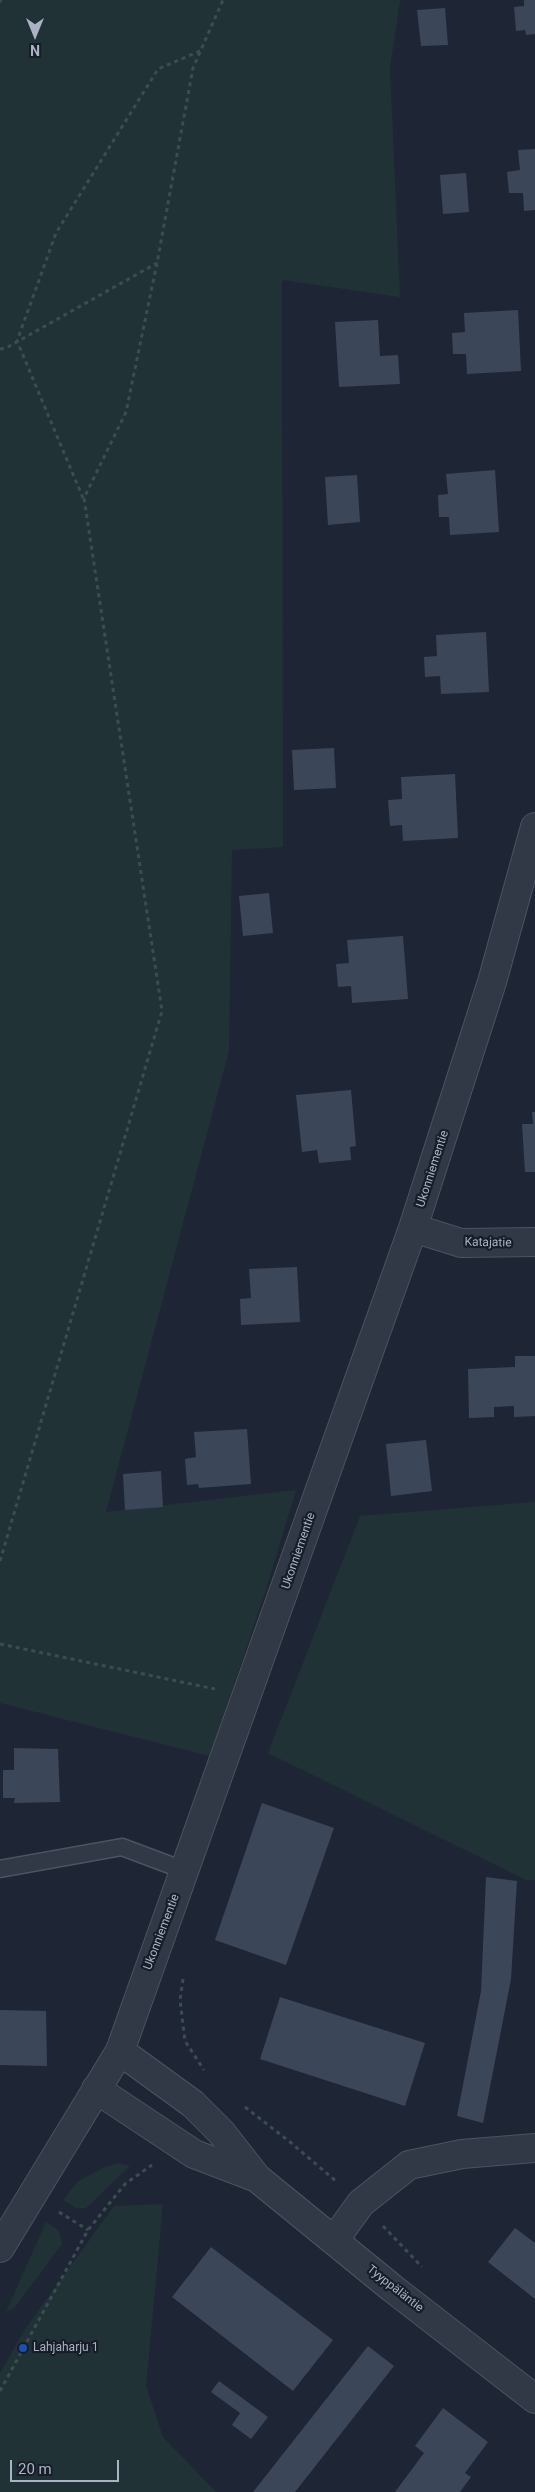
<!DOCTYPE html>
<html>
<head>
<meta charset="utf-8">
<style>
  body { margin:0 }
  #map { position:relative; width:535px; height:2492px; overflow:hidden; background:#1e2635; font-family:Roboto,sans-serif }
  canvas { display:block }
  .north { position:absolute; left:10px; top:10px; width:50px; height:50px; -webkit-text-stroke:4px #171e2a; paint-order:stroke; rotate:180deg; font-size:14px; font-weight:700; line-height:20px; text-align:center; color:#abb2c4 }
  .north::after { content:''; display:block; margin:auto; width:18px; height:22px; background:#abb2c4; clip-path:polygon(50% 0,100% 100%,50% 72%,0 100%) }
  .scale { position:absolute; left:10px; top:2460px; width:109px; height:22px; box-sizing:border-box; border:2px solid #abb2c4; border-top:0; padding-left:6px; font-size:15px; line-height:18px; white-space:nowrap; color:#abb2c4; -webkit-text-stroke:4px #171e2a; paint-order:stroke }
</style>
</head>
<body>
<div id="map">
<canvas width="535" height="2492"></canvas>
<div class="north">N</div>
<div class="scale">20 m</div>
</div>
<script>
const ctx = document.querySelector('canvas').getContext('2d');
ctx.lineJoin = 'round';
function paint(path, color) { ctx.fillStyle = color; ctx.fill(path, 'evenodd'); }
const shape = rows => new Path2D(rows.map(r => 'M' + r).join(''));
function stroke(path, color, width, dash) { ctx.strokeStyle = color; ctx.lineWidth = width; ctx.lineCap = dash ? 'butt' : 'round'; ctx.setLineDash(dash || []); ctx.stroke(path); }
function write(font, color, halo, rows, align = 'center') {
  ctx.font = font + ' Roboto,sans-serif'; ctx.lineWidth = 4.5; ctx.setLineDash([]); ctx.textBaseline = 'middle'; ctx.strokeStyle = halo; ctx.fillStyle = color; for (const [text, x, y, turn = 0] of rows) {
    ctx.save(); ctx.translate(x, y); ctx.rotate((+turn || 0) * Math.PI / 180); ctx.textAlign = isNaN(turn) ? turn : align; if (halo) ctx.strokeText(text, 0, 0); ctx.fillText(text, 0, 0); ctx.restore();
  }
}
paint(shape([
  [0,0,400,0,390,68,400,297,282,280,283,847,232,850,229,1051,106,1512,296,1490,266,1590,210,1756,0,1703],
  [535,1502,535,1880,526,1880,268,1753,360,1516],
  [118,2163,130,2166,86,2208,76,2208,63,2200,78,2181,103,2168],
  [163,2204,146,2386,163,2437,216,2492,0,2492,0,2373,25,2329,114,2206],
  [46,2222,59,2231,62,2244,15,2307,6,2312]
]), '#203236');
paint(shape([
  [524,0,535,0,535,34,526,35,525,30,516,31,514,7,524,6],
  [445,8,448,45,421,46,417,10],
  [535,149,535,210,524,211,523,193,509,193,507,172,520,170,518,150],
  [466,173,469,212,443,214,440,175],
  [518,310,521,371,467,374,466,354,453,354,452,333,465,332,464,313],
  [378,320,380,356,398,355,400,384,339,387,335,322],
  [495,470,499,532,450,535,449,517,439,517,438,495,448,494,446,474],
  [357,475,360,522,328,525,325,477],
  [486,632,489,692,441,694,440,676,425,677,424,657,437,656,436,635],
  [334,748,336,788,294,790,292,750],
  [455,774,458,838,403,841,402,825,390,826,388,800,402,799,401,777],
  [269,893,273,933,243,936,239,896],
  [403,936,408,999,352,1003,351,986,338,987,336,964,349,963,347,940],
  [351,1090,356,1146,350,1147,351,1160,319,1163,317,1150,302,1152,296,1095],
  [532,1112,535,1112,535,1172,525,1172,522,1124,533,1124],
  [297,1267,300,1322,241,1325,240,1299,251,1298,249,1269],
  [515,1356,535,1356,535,1416,514,1417,514,1406,494,1407,494,1417,469,1418,468,1369,515,1367],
  [247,1429,251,1484,199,1488,198,1484,187,1485,185,1459,196,1457,194,1432],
  [426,1440,432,1491,391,1496,386,1444],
  [161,1471,163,1507,125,1510,123,1474],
  [14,1748,58,1749,60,1802,14,1803,15,1798,3,1798,3,1770,14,1770],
  [262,1803,334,1828,286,1965,215,1940],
  [486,1877,517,1881,511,1979,483,2123,457,2116,481,1991],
  [280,1997,425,2043,405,2106,260,2059],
  [0,2010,46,2011,47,2066,0,2065],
  [515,2228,535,2243,535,2299,488,2262],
  [211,2247,333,2340,293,2391,172,2297],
  [368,2346,394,2366,295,2492,253,2492],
  [219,2381,268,2417,251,2439,232,2425,240,2413,211,2392],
  [443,2408,488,2442,465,2473,471,2477,460,2492,395,2492,424,2453,415,2446]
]), '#3c4659');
const service = shape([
  [0,1869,122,1847,186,1871]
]);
const minor = shape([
  [413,1228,461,1243,535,1242],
  [120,2051,413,1228,492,982,535,827],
  [335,2239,361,2203,409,2165,462,2154,535,2148]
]);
const tertiary = shape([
  [96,2089,194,2154,257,2178],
  [0,2248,120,2051,193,2104,221,2132,257,2178,392,2288,535,2399]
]);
stroke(service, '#4c5361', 19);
stroke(minor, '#4c5361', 30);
stroke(tertiary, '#4c5361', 30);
stroke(shape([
  [0,2,1,0],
  [0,349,6,348,157,263],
  [83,498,17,341,56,233,158,69,200,51],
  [0,1561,162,1011,84,498,126,412,157,263,193,68,223,0],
  [0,1644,215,1689],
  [183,1979,180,2000,185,2041,204,2070],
  [245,2107,290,2142,337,2182],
  [59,2212,88,2230],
  [383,2226,422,2267],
  [0,2391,88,2230,125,2184,152,2165]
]), '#3a4e51', 3, [4, 4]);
stroke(service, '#313846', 16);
stroke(minor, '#313846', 28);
stroke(tertiary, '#313846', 28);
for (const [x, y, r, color] of [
  [23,2348,5,"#1a4fb4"]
]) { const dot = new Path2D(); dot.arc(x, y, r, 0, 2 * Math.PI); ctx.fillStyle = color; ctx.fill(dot); stroke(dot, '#171e2a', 2); }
write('12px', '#abb2c4', '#171e2a', [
  ["Ukonniementie",433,1169,-72],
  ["Katajatie",488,1243,1],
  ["Ukonniementie",299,1551,-71],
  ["Ukonniementie",162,1932,-69],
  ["Tyyppäläntie",395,2289,38]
]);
write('12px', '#abb2c4', '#171e2a', [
  ["Lahjaharju 1",33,2348]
], 'left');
</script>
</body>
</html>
